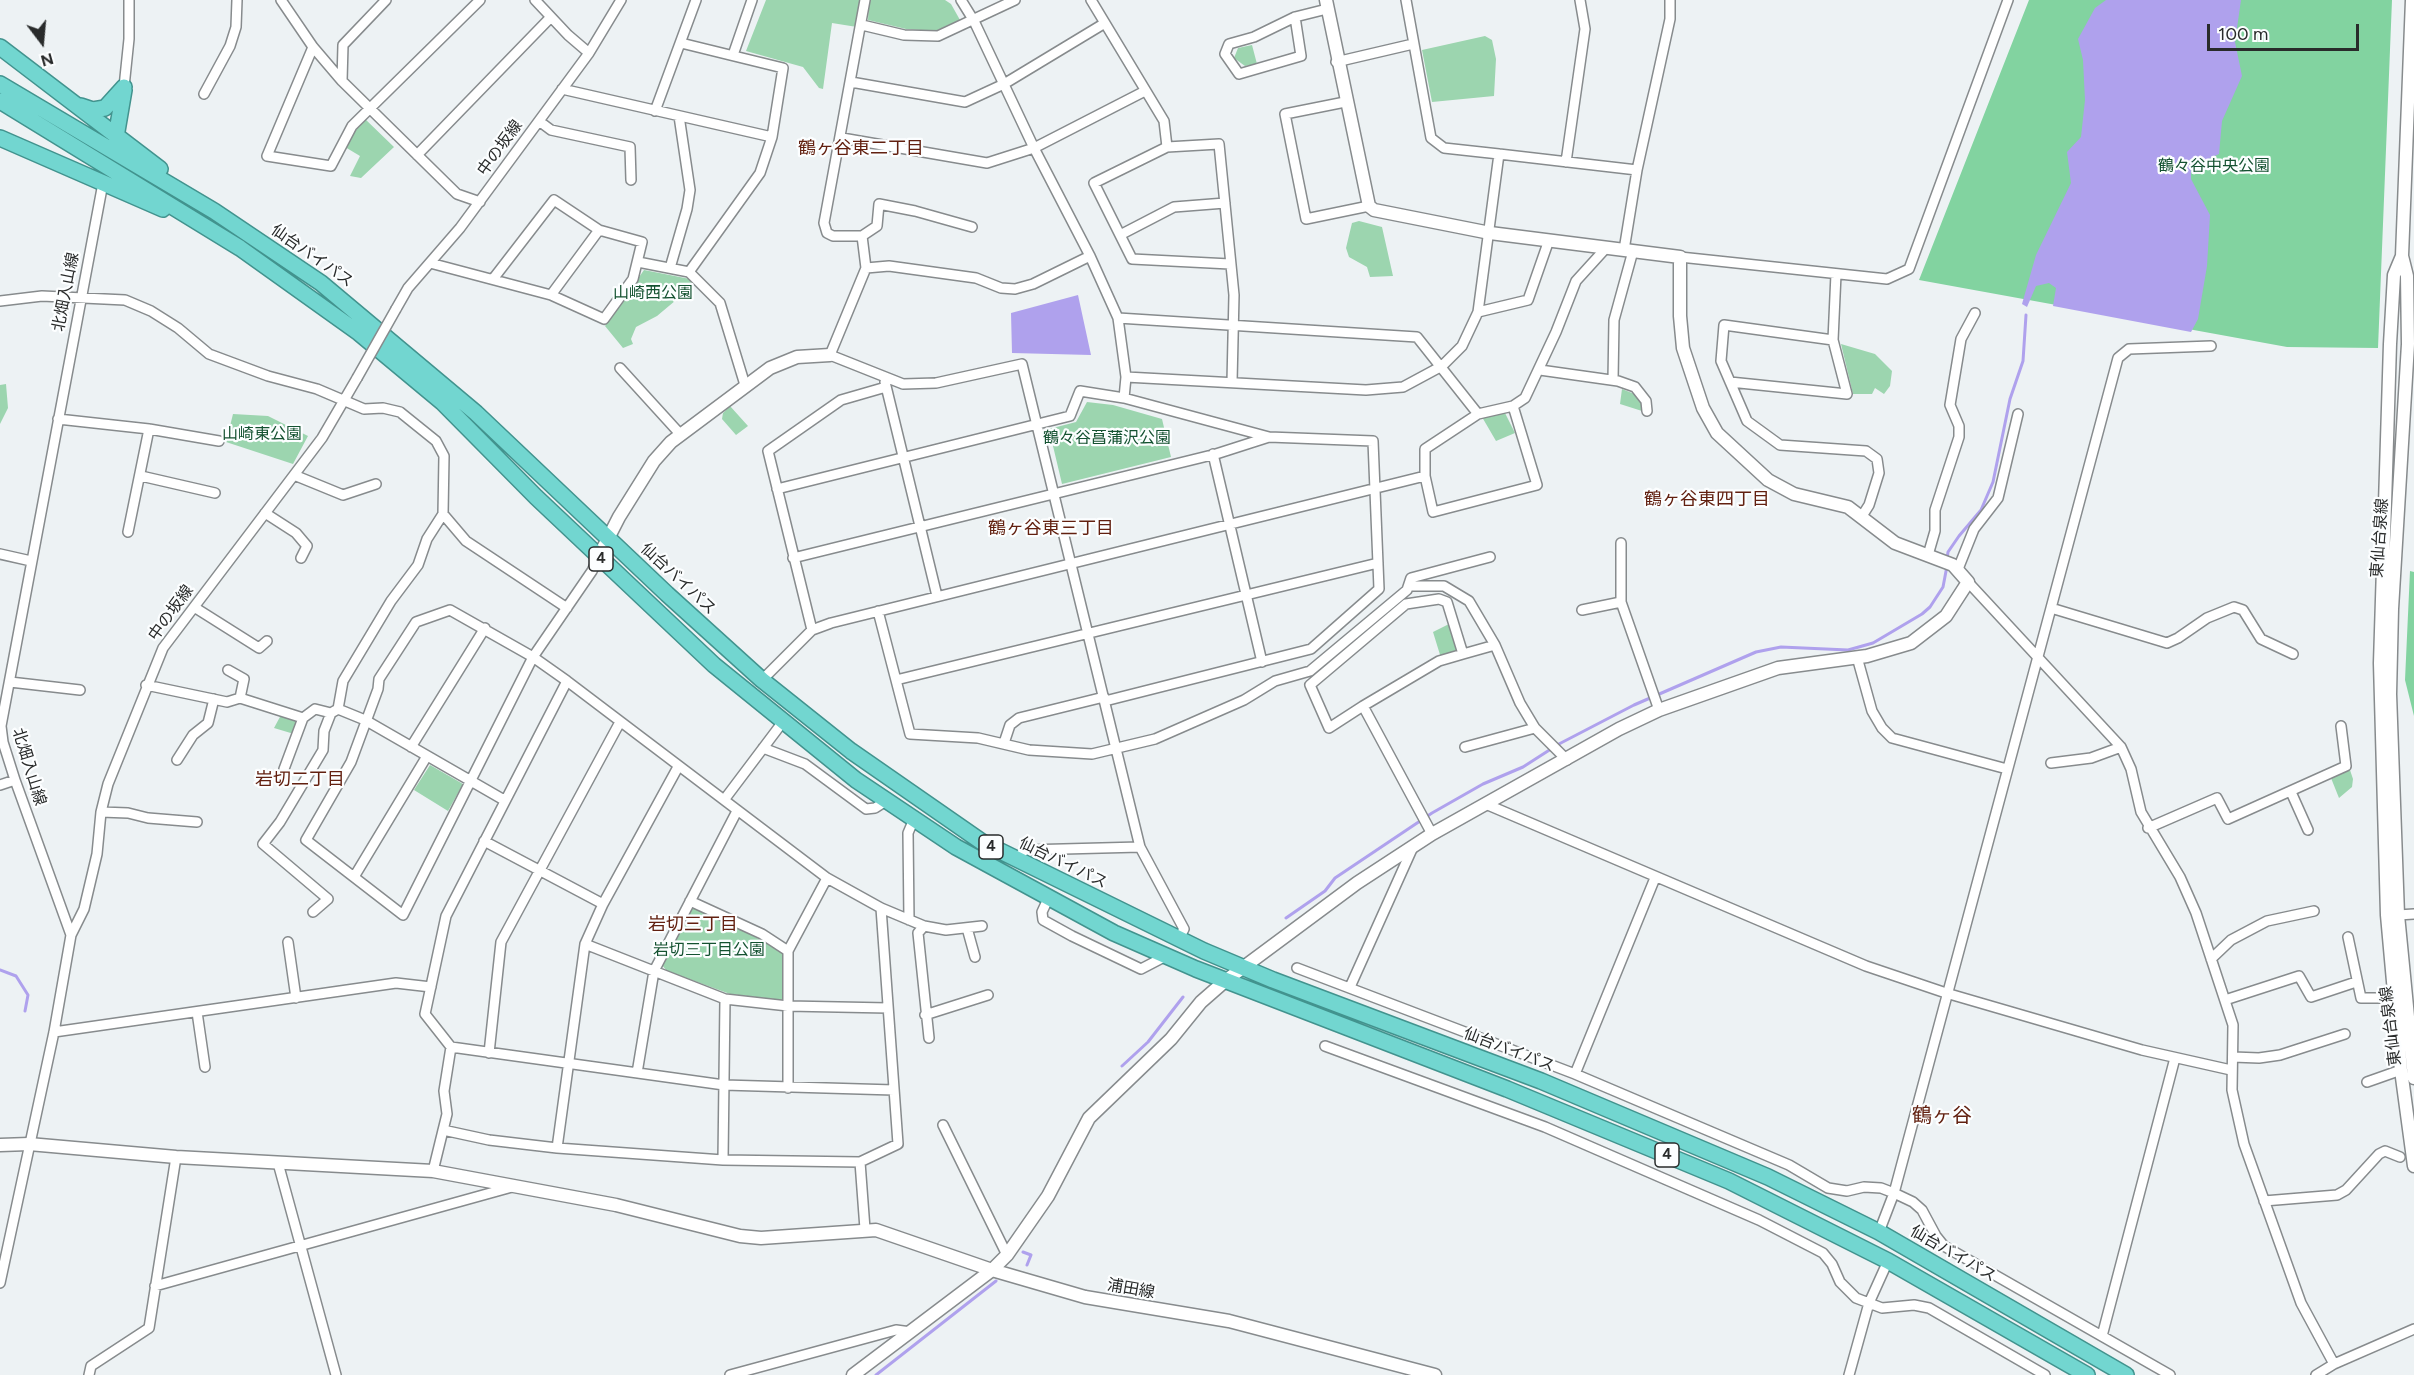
<!DOCTYPE html>
<html>
<head>
<meta charset="utf-8">
<style>
  body { margin:0 }
  #map { position:relative; width:2414px; height:1375px; overflow:hidden; background:#edf2f4; font-family:Figtree,sans-serif }
  canvas { display:block }
  .north { position:absolute; left:12px; top:12px; width:60px; height:60px; -webkit-text-stroke:4px #fcfeff; paint-order:stroke; rotate:164deg; font-size:16px; font-weight:700; line-height:24px; text-align:center; color:#292b2b }
  .north::after { content:''; display:block; margin:auto; width:21px; height:27px; background:#292b2b; clip-path:polygon(50% 0,100% 100%,50% 72%,0 100%) }
  .scale { position:absolute; left:2207px; top:24px; width:152px; height:27px; box-sizing:border-box; border:3px solid #292b2b; border-top:0; padding-left:8px; font-size:18px; line-height:21px; white-space:nowrap; color:#292b2b; -webkit-text-stroke:4px #fcfeff; paint-order:stroke }
</style>
</head>
<body>
<div id="map">
<canvas width="2414" height="1375"></canvas>
<div class="north">N</div>
<div class="scale">100 m</div>
</div>
<script>
const ctx = document.querySelector('canvas').getContext('2d');
ctx.lineJoin = 'round';
function paint(path, color) { ctx.fillStyle = color; ctx.fill(path, 'evenodd'); }
const shape = rows => new Path2D(rows.map(r => 'M' + r).join(''));
function stroke(path, color, width, dash) { ctx.strokeStyle = color; ctx.lineWidth = width; ctx.lineCap = dash ? 'butt' : 'round'; ctx.setLineDash(dash || []); ctx.stroke(path); }
function write(font, color, halo, rows, align = 'center') {
  ctx.font = font + ' Figtree,"Noto Sans JP",sans-serif'; ctx.lineWidth = 4.5; ctx.setLineDash([]); ctx.textBaseline = 'middle'; ctx.strokeStyle = halo; ctx.fillStyle = color; for (const [text, x, y, turn = 0] of rows) {
    ctx.save(); ctx.translate(x, y); ctx.rotate((+turn || 0) * Math.PI / 180); ctx.textAlign = isNaN(turn) ? turn : align; if (halo) ctx.strokeText(text, 0, 0); ctx.fillText(text, 0, 0); ctx.restore();
  }
}
paint(shape([
  [766,0,862,0,857,27,832,23,823,89,819,88,803,67,746,51],
  [869,0,945,0,951,4,960,20,935,31,906,29,868,20],
  [1485,36,1492,40,1496,59,1494,96,1432,102,1422,50],
  [1252,45,1257,64,1245,66,1234,58,1238,48],
  [364,118,394,147,361,178,350,176,360,156,345,147],
  [1359,221,1382,227,1393,276,1370,277,1367,267,1349,257,1346,248,1352,223],
  [644,270,690,279,694,285,657,316,636,327,631,339,633,344,623,348,605,326],
  [1841,344,1875,354,1892,371,1890,386,1884,394,1875,388,1872,394,1853,394],
  [6,384,8,408,0,424,0,385],
  [1622,389,1637,395,1643,401,1642,411,1620,404],
  [1087,402,1113,405,1162,419,1171,457,1062,484,1049,429,1076,422],
  [730,406,748,426,736,435,722,419,723,413],
  [1504,411,1515,433,1496,441,1482,417],
  [233,414,268,416,308,436,293,464,226,442],
  [1449,624,1458,647,1455,654,1441,658,1433,632],
  [281,715,300,720,294,734,274,728],
  [430,765,463,784,448,811,414,790],
  [2350,770,2353,779,2352,787,2339,798,2331,778],
  [697,906,783,952,786,996,782,1000,730,994,667,971,661,964,693,907]
]), '#9cd5af');
paint(shape([
  [2029,0,2392,0,2378,348,2287,347,1919,280],
  [2410,571,2414,572,2414,716,2405,680]
]), '#82d3a0');
paint(shape([
  [2106,0,2241,0,2235,42,2242,76,2222,121,2219,154,2191,167,2191,179,2210,215,2207,266,2198,319,2191,332,2053,306,2056,288,2049,283,2036,286,2027,307,2022,304,2036,255,2071,183,2067,152,2081,137,2085,100,2083,60,2078,39,2095,8],
  [1078,295,1091,355,1012,353,1011,313]
]), '#afa1ed');
stroke(shape([
  [1947,559,1948,552,1959,536,1981,510,1993,482,2010,399,2023,361,2026,315],
  [1557,745,1634,705,1756,652,1781,647,1848,650,1873,643,1922,614,1930,607,1943,587,1947,566],
  [1286,918,1325,891,1335,878,1432,813,1483,784,1523,767,1551,749],
  [0,970,16,976,28,995,25,1011],
  [1122,1066,1148,1042,1183,997],
  [1023,1252,1031,1255,1027,1265],
  [876,1375,996,1281]
]), '#afa1ed', 3);
const minor = shape([
  [281,0,313,47,342,81,457,194,480,202],
  [535,0,568,35,589,53],
  [865,0,824,223,827,233,833,236,862,236,866,268,830,355,903,384,936,383,1022,364,1140,847,1184,929,1178,940],
  [961,0,974,21,1034,148,1090,256,1118,318,1126,377,1124,398],
  [1091,0,1164,121,1167,147],
  [1295,17,1301,56,1239,74,1225,54,1229,44,1254,37,1295,17,1327,9],
  [862,25,904,35,938,36,1015,0],
  [681,43,783,68,772,137,760,173,689,272],
  [313,47,267,156,331,166,352,126,480,0],
  [733,55,752,0],
  [1336,62,1413,44],
  [342,81,343,45,386,0],
  [851,82,965,102,1004,84,1105,23],
  [124,87,129,39,129,0],
  [562,89,772,137],
  [204,94,230,46,236,27,237,0],
  [1345,102,1285,114,1306,219,1369,206],
  [655,111,696,0],
  [539,121,551,130,630,147,631,180],
  [842,138,987,163,1034,148,1145,91],
  [1499,154,1637,170],
  [417,155,551,17],
  [1566,162,1585,29,1580,0],
  [1120,235,1174,207,1225,203],
  [862,236,877,226,879,204,915,211,972,227],
  [1624,250,1637,170,1670,19,1670,0],
  [1680,257,1887,279,1909,269,2008,0],
  [638,262,689,272,720,303,745,385],
  [430,263,551,295,604,319,633,279,642,242,599,230,554,200,493,279],
  [1230,264,1132,259,1094,183,1167,147,1219,144,1234,295,1232,382],
  [670,268,687,209,690,190,679,116],
  [866,268,889,266,976,278,1001,288,1015,289,1033,284,1090,256],
  [551,295,599,230],
  [0,301,42,296,125,300,151,311,178,328,209,354,268,376,317,389,364,409,383,408,400,412,436,441,444,456,443,514,466,541,567,608],
  [396,309,408,288,460,228,589,53,621,0],
  [1478,312,1528,300,1549,240],
  [1118,318,1417,337,1478,414],
  [1833,340,1724,325,1721,361,1747,421,1780,445,1866,451,1877,459,1879,473,1869,505,1862,516],
  [620,368,681,435],
  [1540,370,1618,381,1635,387,1646,401,1647,411],
  [1126,377,1366,390,1403,387,1442,366,1462,346,1478,312,1499,154,1444,148,1431,138,1406,0],
  [1613,380,1614,320,1633,251],
  [885,382,937,596],
  [1730,382,1847,394,1833,340,1836,274],
  [1513,406,1537,485,1433,512,1425,476,1425,449,1478,414,1513,406,1525,398,1556,332,1576,281,1606,248],
  [58,419,149,429,219,441],
  [1213,454,1262,662],
  [294,475,343,495,376,484],
  [141,476,215,493],
  [777,489,1070,416,1080,391,1124,398,1269,437,1373,441,1379,589,1311,649,1105,701],
  [265,513,296,533,307,546,301,558],
  [128,532,149,429],
  [1621,543,1621,602,1659,710],
  [0,554,31,561],
  [1928,555,1935,531,1935,510,1959,437,1959,426,1950,405,1961,339,1975,313],
  [599,556,592,571,533,657,403,915,306,840,351,762,378,689,379,679,416,622,450,610,533,657,567,681,827,878,881,908,924,926,946,930,982,926],
  [793,558,1216,454,1269,437],
  [1958,569,1974,529,1998,498,2018,414],
  [1968,582,2121,747,2131,769,2141,812,2180,877,2196,913,2233,1025,2232,1090,2244,1144,2301,1303,2334,1364,2414,1329],
  [1410,586,1444,586,1469,601,1495,645,1520,703,1535,728,1567,760],
  [194,607,259,648,267,641],
  [2051,608,2118,358,2129,349,2211,346],
  [1582,610,1621,602],
  [878,611,910,734,978,738,1029,750,1092,754,1155,739,1244,700,1275,681,1310,671,1407,590,1411,578,1490,557],
  [812,630,768,451,841,400,886,387],
  [1463,654,1495,645],
  [1857,657,1872,711,1882,728,1892,738,2007,769],
  [228,670,244,679,240,698],
  [762,680,812,630,831,623,1425,476],
  [896,680,1378,563],
  [567,681,446,916,425,1014,451,1047,724,1085,894,1090],
  [10,682,80,690],
  [146,685,227,702,240,698,303,718],
  [1363,706,1329,728,1310,685,1406,604,1439,599,1447,602,1463,654,1439,661,1363,706,1432,834],
  [338,709,365,720,504,800],
  [331,713,338,709,343,681,391,601,418,565,427,539,443,514],
  [1004,743,1010,725,1019,718,1104,697],
  [411,747,485,628],
  [1465,747,1535,728],
  [763,748,805,764,866,809,875,808,886,801],
  [177,760,193,735,208,723,214,699],
  [2051,763,2091,758,2121,747],
  [284,769,303,718,315,709,331,713,324,731,323,750,280,822,263,844,328,899,313,912],
  [0,785,15,780],
  [2291,792,2308,830],
  [724,800,782,723],
  [1488,805,1866,966,1946,993,2142,1050,2231,1070],
  [101,812,128,813,148,818,197,822],
  [2148,828,2217,798,2228,819,2346,766,2341,726],
  [484,841,603,904],
  [1015,860,1025,850,1140,847],
  [354,877,427,756],
  [1048,899,1042,912,1043,920,1072,936,1141,969,1166,956],
  [690,901,762,934,788,951],
  [2398,915,2414,914],
  [909,920,908,833,914,819],
  [924,926,918,933,929,1038],
  [967,928,975,957],
  [71,935,84,909,97,854,101,812,108,784,163,648,322,438,357,378],
  [2348,937,2361,998,2394,998],
  [288,942,296,998],
  [585,944,725,999,788,1006,888,1008],
  [2211,959,2231,940,2267,921,2314,911],
  [1297,968,1575,1074,1789,1165,1828,1188,1847,1191,1864,1187,1881,1188,1894,1193,2051,608,2167,643,2178,638,2207,618,2234,607,2243,610,2261,639,2293,654],
  [1350,987,1413,847],
  [2225,1000,2299,976,2311,997,2356,982],
  [197,1012,205,1067],
  [925,1015,988,995],
  [54,1032,396,983,431,987],
  [1325,1046,1545,1127,1759,1220,1823,1253,1832,1264,1840,1282,1856,1298,1882,1308,1914,1305,1929,1308,2045,1375],
  [489,1053,501,942,620,722],
  [2233,1057,2259,1058,2280,1055,2345,1034],
  [637,1073,654,971,737,811],
  [1575,1074,1655,878],
  [2367,1082,2401,1070],
  [788,1088,788,951,827,878],
  [943,1125,1007,1255],
  [443,1130,489,1140,557,1148,723,1160,860,1162,898,1144,881,908],
  [557,1148,585,944,603,904,678,767],
  [723,1160,725,999],
  [860,1162,865,1229],
  [278,1163,336,1375],
  [433,1171,447,1114,444,1091,451,1047],
  [2264,1201,2337,1195,2346,1190,2379,1154,2385,1151,2400,1157],
  [1879,1232,1894,1193,1913,1202,1922,1210,1936,1236,1944,1246,2170,1375],
  [0,1283,54,1032,71,935,15,780,3,742,1,726,103,183],
  [155,1286,512,1187],
  [2102,1336,2175,1058],
  [89,1375,91,1366,149,1328,176,1157],
  [730,1375,896,1330,911,1332],
  [1849,1375,1869,1303,1888,1261],
  [2316,1375,2334,1364]
]);
const tertiary = shape([
  [2412,0,2402,256,2407,276,2408,344,2392,609,2390,694,2398,915,2414,1078],
  [2402,256,2394,275,2390,344,2380,663,2387,915,2401,1070,2414,1166],
  [599,556,619,517,654,461,671,442,770,368,797,357,830,355],
  [0,1145,29,1144,176,1157,433,1171,616,1205,740,1236,761,1238,876,1230,992,1270,1085,1297,1229,1321,1435,1375],
  [853,1375,992,1270,1007,1255,1048,1196,1089,1118,1171,1039,1201,1002,1225,981,1357,883,1432,834,1619,729,1659,710,1778,668,1867,656,1911,643,1946,616,1968,582,1953,565,1895,543,1848,507,1794,494,1768,480,1717,433,1703,408,1683,348,1680,316,1680,257,1490,233,1374,210,1369,206,1326,0]
]);
const trunk = shape([
  [0,47,160,169],
  [0,84,214,211,321,283,476,413,667,594,762,680,851,751,982,842,1204,951,1273,980,1541,1081,1768,1177,1879,1232,2126,1375],
  [0,101,240,248,359,333,442,402,536,497,714,665,856,780,956,847,1114,933,1196,969,1507,1089,1729,1181,1888,1261,2087,1375],
  [81,106,93,110,105,108,124,87],
  [116,137,124,90],
  [0,138,163,209]
]);
stroke(minor, '#878b8d', 12);
stroke(tertiary, '#878b8d', 15);
stroke(trunk, '#42938e', 18);
stroke(minor, '#fff', 9);
stroke(tertiary, '#fff', 12);
stroke(trunk, '#72d6d0', 15);
const minorBridge = shape([
  [357,378,396,309]
]);
stroke(minorBridge, '#878b8d', 12, []);
stroke(minorBridge, '#fff', 9);
for (const [x, y, w] of [
  [601,559,24],
  [991,847,24],
  [1667,1155,24]
]) { const box = new Path2D(); box.roundRect(x - w / 2, y - 12, w, 24, 4.5); ctx.fillStyle = '#fcfeff'; ctx.fill(box); stroke(box, '#292b2b', 1.5); }
write('bold 15px', '#292b2b', null, [
  ["4",601,559],
  ["4",991,847],
  ["4",1667,1155]
]);
write('16px', '#292b2b', '#fcfeff', [
  ["中の坂線",500,148,-54],
  ["仙台バイパス",312,256,35],
  ["北畑入山線",66,292,-79],
  ["東仙台泉線",2380,538,-86],
  ["仙台バイパス",678,579,43],
  ["中の坂線",171,613,-54],
  ["北畑入山線",29,767,73],
  ["仙台バイパス",1063,863,26],
  ["東仙台泉線",2391,1026,-97],
  ["仙台バイパス",1509,1050,21],
  ["仙台バイパス",1953,1254,30],
  ["浦田線",1131,1289,10]
]);
write('16px', '#145231', '#fcfeff', [
  ["鶴々谷中央公園",2214,166],
  ["山崎西公園",653,293],
  ["山崎東公園",262,434],
  ["鶴々谷菖蒲沢公園",1107,438],
  ["岩切三丁目公園",709,950]
]);
write('18px', '#622010', '#fcfeff', [
  ["鶴ヶ谷東二丁目",861,149],
  ["鶴ヶ谷東四丁目",1707,500],
  ["鶴ヶ谷東三丁目",1051,529],
  ["岩切二丁目",300,780],
  ["岩切三丁目",693,925]
]);
write('20px', '#622010', '#fcfeff', [
  ["鶴ヶ谷",1942,1116]
]);
</script>
</body>
</html>
